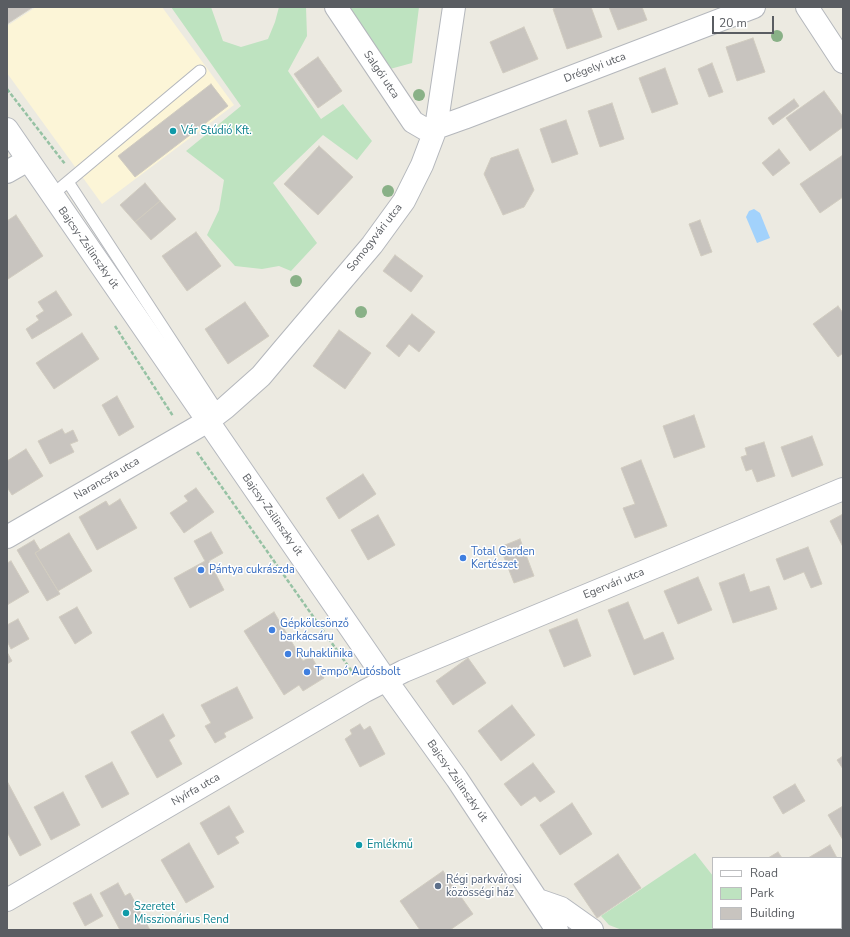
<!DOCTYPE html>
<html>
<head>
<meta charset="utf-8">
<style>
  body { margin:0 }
  #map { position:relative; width:850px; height:937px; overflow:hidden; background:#eceae1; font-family:"Nunito Sans",sans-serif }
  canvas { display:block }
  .frame { position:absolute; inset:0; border:8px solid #5a5d62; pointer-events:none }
  .legend { position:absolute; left:712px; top:857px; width:130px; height:72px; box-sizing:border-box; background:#fff; border:1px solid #bdbec0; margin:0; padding:5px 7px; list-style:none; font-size:12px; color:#5a5d62 }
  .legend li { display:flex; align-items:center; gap:8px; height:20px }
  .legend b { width:20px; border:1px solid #bdbec0 }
  .scale { position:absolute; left:712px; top:16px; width:62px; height:18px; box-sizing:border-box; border:2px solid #5a5d62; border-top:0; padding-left:5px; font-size:12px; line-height:14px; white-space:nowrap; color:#5a5d62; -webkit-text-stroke:3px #fff; paint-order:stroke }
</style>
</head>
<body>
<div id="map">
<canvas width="850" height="937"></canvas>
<div class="frame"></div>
<ul class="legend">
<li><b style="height:5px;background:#fff"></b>Road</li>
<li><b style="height:11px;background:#bee3c0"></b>Park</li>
<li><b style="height:11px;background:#c8c4bf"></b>Building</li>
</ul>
<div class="scale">20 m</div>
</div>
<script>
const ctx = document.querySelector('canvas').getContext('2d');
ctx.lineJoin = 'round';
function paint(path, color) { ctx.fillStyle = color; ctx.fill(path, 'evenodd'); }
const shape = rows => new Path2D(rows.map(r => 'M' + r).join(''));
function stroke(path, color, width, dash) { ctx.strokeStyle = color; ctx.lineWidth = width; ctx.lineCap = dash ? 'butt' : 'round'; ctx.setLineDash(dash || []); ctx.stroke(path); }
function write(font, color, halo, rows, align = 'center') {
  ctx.font = font + ' "Nunito Sans",sans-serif'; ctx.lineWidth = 3; ctx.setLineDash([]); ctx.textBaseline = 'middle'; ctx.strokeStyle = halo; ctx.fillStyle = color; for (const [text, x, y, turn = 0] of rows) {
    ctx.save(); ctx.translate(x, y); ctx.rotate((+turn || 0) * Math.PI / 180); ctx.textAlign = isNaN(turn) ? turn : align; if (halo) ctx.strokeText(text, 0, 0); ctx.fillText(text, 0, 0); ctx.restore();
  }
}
paint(shape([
  [36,7,162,7,234,105,102,204,7,73,7,26]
]), '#fcf5d7');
paint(shape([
  [171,7,211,7,223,41,241,47,268,39,275,22,279,7,306,7,307,36,288,71,321,119,343,104,372,141,357,160,323,135,273,183,317,243,291,271,279,266,262,269,235,266,207,235,219,210,224,180,186,151,241,106],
  [350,7,419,7,412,63,390,69],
  [695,853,713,876,713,928,754,928,756,930,622,930,609,925,601,916]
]), '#bee3c0');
paint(shape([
  [754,209,760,213,770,238,757,243,746,217,749,211]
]), '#a2d2fc');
const building = shape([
  [7,7,33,7,7,24,7,7],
  [557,7,591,7,602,37,567,49,553,9,557,7],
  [609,7,642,7,647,20,618,30,609,7],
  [524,27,538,59,503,73,490,42,524,27],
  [753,38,765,72,737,81,726,47,753,38],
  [318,57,342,91,318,108,294,74,318,57],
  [712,63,723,92,709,97,698,69,712,63],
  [665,68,678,104,652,113,639,78,665,68],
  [211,84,228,106,135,177,118,156,211,84],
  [824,91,843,117,843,127,810,151,786,118,824,91],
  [794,99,799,106,773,125,768,118,794,99],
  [612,103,624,139,600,147,588,111,612,103],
  [566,120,578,154,552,163,540,129,566,120],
  [319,146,353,177,318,215,284,184,319,146],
  [518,149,534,190,524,207,503,215,484,174,491,158,518,149],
  [779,149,790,163,773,176,762,163,779,149],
  [843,155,843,197,820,213,800,184,843,155],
  [145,183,160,201,135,222,120,205,145,183],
  [160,201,176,219,151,240,135,222,160,201],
  [16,215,43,256,8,279,7,221,16,215],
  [700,220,712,252,701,256,689,224,700,220],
  [196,232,221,266,187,291,162,256,196,232],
  [395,255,423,276,411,292,383,271,395,255],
  [56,291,72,315,32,339,26,329,39,320,36,316,44,311,38,302,56,291],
  [245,302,269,336,228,364,205,329,245,302],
  [838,306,843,313,843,353,838,357,813,324,838,306],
  [412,314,435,332,419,352,409,344,399,357,386,346,412,314],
  [339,330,371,353,345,389,313,366,339,330],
  [82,333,99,359,54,389,36,363,82,333],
  [117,396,134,427,119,436,102,405,117,396],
  [694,415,705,447,674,458,663,426,694,415],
  [62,429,65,434,73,430,78,441,70,444,74,452,50,464,38,441,62,429],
  [812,436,823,465,792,477,781,447,812,436],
  [764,442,775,476,757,482,752,469,746,471,741,457,747,455,745,448,764,442],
  [26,449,43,476,12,495,7,487,7,461,26,449],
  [641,460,667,526,635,538,623,508,635,504,621,468,641,460],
  [363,474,376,494,339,519,326,498,363,474],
  [196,488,214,512,184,533,170,513,188,501,184,496,196,488],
  [120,499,137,528,97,550,79,517,106,501,109,506,120,499],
  [843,514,843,547,830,521,843,514],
  [378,515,395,545,368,560,351,530,378,515],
  [211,532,223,553,209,561,224,590,190,608,174,578,205,561,194,541,211,532],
  [69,533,92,571,58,591,35,553,69,533],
  [520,539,534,576,514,583,500,547,520,539],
  [34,540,40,550,35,553,60,594,47,601,17,550,34,540],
  [808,547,822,584,811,588,804,572,784,580,776,559,808,547],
  [11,561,29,592,7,605,7,563,11,561],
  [744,574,750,592,769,586,777,609,733,623,719,583,744,574],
  [698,577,712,610,678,624,664,591,698,577],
  [628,602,644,640,663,632,674,659,634,675,608,610,628,602],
  [77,607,92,633,75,644,59,617,77,607],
  [274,612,303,661,311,656,324,678,303,691,299,685,284,695,244,631,274,612],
  [18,619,29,639,11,649,7,641,7,625,18,619],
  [577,619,591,656,564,667,549,630,577,619],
  [7,652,12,661,7,664,7,652],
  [468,658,486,683,453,705,436,681,468,658],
  [237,687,253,718,224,733,226,737,215,743,205,726,211,723,201,705,237,687],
  [512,705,535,735,501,761,478,731,512,705],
  [163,714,175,736,169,740,182,764,157,778,131,732,163,714],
  [360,724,364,730,370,726,385,754,360,767,345,739,352,734,350,730,360,724],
  [843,756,843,769,837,760,843,756],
  [112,762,129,794,102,808,85,776,112,762],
  [533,763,555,792,540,802,535,796,521,806,504,784,533,763],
  [7,781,41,845,20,856,7,832,7,781],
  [795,784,805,801,783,814,773,797,795,784],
  [63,792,80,825,51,840,34,807,63,792],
  [572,803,592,834,560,855,540,825,572,803],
  [229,806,244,832,235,837,239,843,218,855,200,823,229,806],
  [843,806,843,840,828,815,843,806],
  [189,843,214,887,186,903,161,860,189,843],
  [830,845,837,858,808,858,830,845],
  [778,852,782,858,768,858,778,852],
  [618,854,641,888,597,918,574,884,618,854],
  [443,871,473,914,450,930,420,930,400,901,443,871],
  [118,883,125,896,130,893,150,930,120,930,100,893,118,883],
  [91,894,103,916,85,926,73,903,91,894]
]);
paint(building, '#c8c4bf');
stroke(building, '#d1ccc0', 1);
const lane = shape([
  [68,182,219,413],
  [52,195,200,71]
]);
const street = shape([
  [336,7,413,122,425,129,436,128,464,118,754,7],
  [807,7,843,62],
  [7,172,28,160],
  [7,537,208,421,225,408,261,376,282,351,372,245,404,201,422,165,436,128,454,7],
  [7,900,365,691,404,671,843,489]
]);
const secondary = shape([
  [7,129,386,680,457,779,557,930],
  [538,900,561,908,592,930],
  [832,930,836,928]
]);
stroke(lane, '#b4b7bc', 13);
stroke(street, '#b4b7bc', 24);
stroke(secondary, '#b5b8be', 24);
stroke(shape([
  [7,89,65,164],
  [115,326,173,416],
  [197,452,353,673]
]), '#96c2a4', 2.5, [4, 2]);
stroke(lane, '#fff', 11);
stroke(street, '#fff', 22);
stroke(secondary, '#fff', 22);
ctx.fillStyle = '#89b187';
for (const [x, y] of [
  [777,36],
  [419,95],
  [388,191],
  [296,281],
  [361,312]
]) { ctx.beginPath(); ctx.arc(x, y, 6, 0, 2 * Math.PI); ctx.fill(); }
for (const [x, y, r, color] of [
  [173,131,4,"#0f9aa8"],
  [463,558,4,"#3f7fe0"],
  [201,570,4,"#3f7fe0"],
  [272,630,4,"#3f7fe0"],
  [288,654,4,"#3f7fe0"],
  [307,672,4,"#3f7fe0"],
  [359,845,4,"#0f9aa8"],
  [438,886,4,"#5c6f8a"],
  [126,913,4,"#0f9aa8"]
]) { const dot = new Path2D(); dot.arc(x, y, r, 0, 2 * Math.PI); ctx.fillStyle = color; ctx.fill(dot); stroke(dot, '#fff', 1.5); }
write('11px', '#5a5d62', '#fff', [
  ["Drégelyi utca",595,68,-21],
  ["Salgói utca",381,75,56],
  ["Somogyvári utca",375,238,-52],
  ["Bajcsy-Zsilinszky út",88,248,55],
  ["Narancsfa utca",107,479,-30],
  ["Bajcsy-Zsilinszky út",272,515,55],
  ["Egervári utca",614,584,-22],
  ["Bajcsy-Zsilinszky út",457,781,55],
  ["Nyírfa utca",196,790,-30]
]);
write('11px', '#0d838f', '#fff', [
  ["Vár Stúdió Kft.",181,131],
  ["Emlékmű",367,845],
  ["Szeretet",134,907],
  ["Misszionárius Rend",134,920]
], 'left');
write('11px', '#366cbe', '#fff', [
  ["Total Garden",471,552],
  ["Kertészet",471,565],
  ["Pántya cukrászda",209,570],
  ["Gépkölcsönző",280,624],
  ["barkácsáru",280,637],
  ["Ruhaklinika",296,654],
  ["Tempó Autósbolt",315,672]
], 'left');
write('11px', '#4e5e75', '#fff', [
  ["Régi parkvárosi",446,880],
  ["közösségi ház",446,893]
], 'left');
</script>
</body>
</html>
